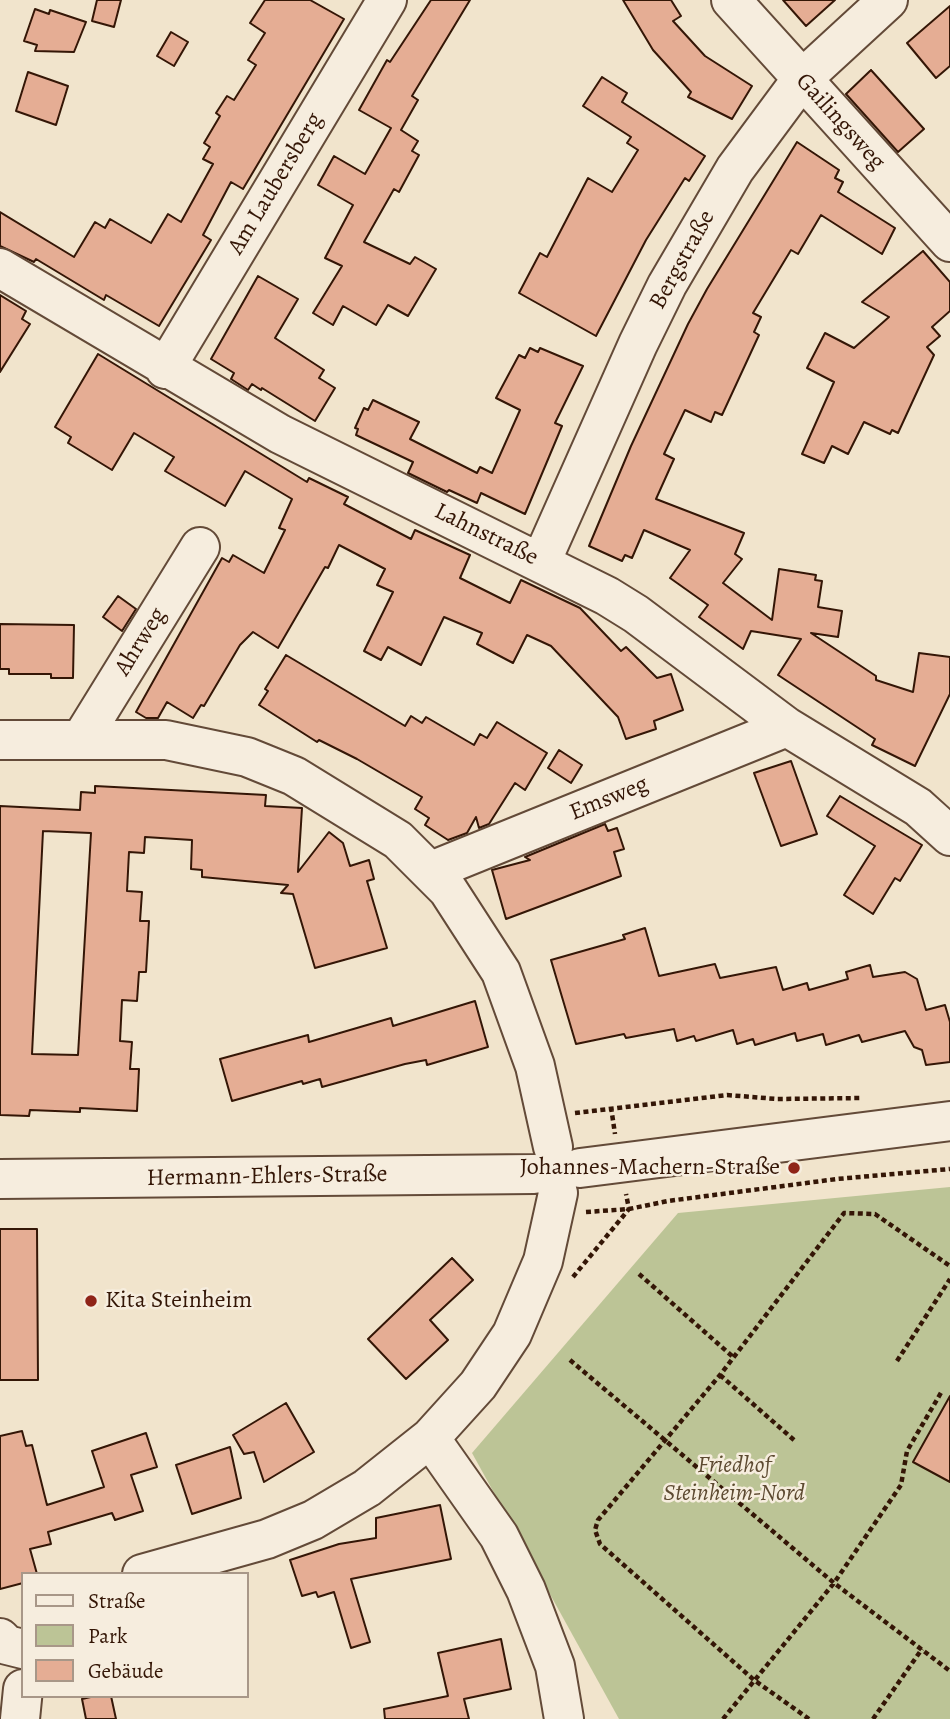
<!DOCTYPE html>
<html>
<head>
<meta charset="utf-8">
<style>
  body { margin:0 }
  #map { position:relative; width:950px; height:1719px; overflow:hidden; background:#f1e4cc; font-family:Alegreya,serif }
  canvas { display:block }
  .legend { position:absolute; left:21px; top:1572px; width:228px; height:126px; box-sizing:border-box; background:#f6edde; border:2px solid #a89788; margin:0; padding:9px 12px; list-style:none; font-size:21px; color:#341606 }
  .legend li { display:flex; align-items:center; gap:14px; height:35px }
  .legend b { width:35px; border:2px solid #a89788 }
</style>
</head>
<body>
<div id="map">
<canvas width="950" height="1719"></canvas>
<ul class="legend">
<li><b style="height:9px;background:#f6edde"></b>Straße</li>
<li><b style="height:19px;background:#bcc496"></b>Park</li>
<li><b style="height:19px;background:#e5ad94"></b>Gebäude</li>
</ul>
</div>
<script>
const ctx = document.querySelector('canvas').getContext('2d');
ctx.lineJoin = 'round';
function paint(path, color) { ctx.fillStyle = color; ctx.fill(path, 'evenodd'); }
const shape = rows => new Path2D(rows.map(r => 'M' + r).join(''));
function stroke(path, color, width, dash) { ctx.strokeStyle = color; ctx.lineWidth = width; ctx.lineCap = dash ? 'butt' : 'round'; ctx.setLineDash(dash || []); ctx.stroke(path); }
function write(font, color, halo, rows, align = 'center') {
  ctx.font = font + ' Alegreya,serif'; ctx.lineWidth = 5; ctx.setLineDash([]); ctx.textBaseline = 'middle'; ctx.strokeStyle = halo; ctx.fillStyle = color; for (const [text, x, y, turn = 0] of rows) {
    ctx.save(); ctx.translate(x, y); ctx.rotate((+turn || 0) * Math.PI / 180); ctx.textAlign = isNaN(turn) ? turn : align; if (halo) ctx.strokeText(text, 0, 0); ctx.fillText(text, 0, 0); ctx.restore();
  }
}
paint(shape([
  [950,1187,950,1719,619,1719,472,1453,678,1213]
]), '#bcc496');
const building = shape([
  [97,0,121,0,114,27,92,21,97,0],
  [265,0,310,0,344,19,243,189,231,182,203,235,211,240,159,326,106,295,104,300,36,259,34,262,0,246,0,212,74,257,95,222,105,228,110,219,151,243,168,214,181,222,213,164,203,159,210,147,204,143,220,116,216,113,227,96,234,100,256,65,248,60,265,33,250,23,265,0],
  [431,0,470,0,412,96,418,100,401,130,418,141,412,151,419,155,399,192,394,189,364,242,410,264,415,257,436,269,408,316,388,305,376,325,343,306,333,325,313,313,342,266,325,258,353,205,318,185,334,156,365,174,391,128,359,110,387,60,390,62,431,0],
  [623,0,671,0,681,16,673,21,705,56,752,86,732,119,688,97,691,92,653,50,623,0],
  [783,0,835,0,806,26,783,0],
  [950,6,950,66,936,78,907,43,950,6],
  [35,9,49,14,50,10,86,22,74,52,35,51,37,45,24,41,35,9],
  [171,32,188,42,174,66,157,56,171,32],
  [871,70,924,129,898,152,846,94,871,70],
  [28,72,68,86,56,125,16,111,28,72],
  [602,77,627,93,622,102,705,156,689,181,685,178,646,240,596,336,519,293,540,253,547,257,588,178,612,192,638,150,627,143,631,137,583,106,602,77],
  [797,142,839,170,835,178,843,182,838,192,895,228,882,254,821,215,798,254,791,250,753,313,761,317,754,332,759,335,722,415,715,412,711,422,685,410,664,454,674,459,656,499,744,533,735,554,742,559,723,583,772,620,779,569,816,575,815,580,822,581,818,607,842,611,838,637,811,633,876,676,876,680,913,692,919,653,950,657,950,694,915,766,872,745,875,739,778,675,801,639,751,631,743,649,699,617,708,605,670,578,690,550,644,530,632,558,625,555,622,561,589,546,631,446,688,324,707,289,797,142],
  [923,251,950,282,950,311,932,327,940,336,927,347,934,355,898,433,892,430,890,434,864,422,848,454,832,446,824,463,802,454,834,382,807,368,825,333,854,348,889,317,862,302,923,251],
  [258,276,298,299,275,338,324,370,319,378,335,388,315,421,262,388,261,390,252,384,248,390,231,379,234,373,211,359,258,276],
  [0,295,26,311,22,319,30,324,0,372,0,295],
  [530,348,538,352,540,348,583,366,555,423,562,426,525,514,481,493,477,503,449,490,447,492,408,473,413,462,356,435,358,429,355,428,364,408,368,410,373,400,419,422,410,439,477,473,480,467,492,473,520,410,496,398,519,355,525,358,530,348],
  [98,354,307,482,309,478,348,497,344,504,411,539,415,530,470,555,460,578,510,603,521,580,580,608,621,651,626,647,657,678,671,674,683,710,654,721,656,729,626,739,618,717,551,646,527,635,513,663,477,644,482,633,444,617,421,665,388,647,381,660,364,651,393,592,377,585,385,569,339,545,328,568,325,567,278,648,253,632,240,645,204,706,201,705,193,718,167,702,158,718,146,718,136,712,222,558,229,562,233,555,264,573,285,530,279,528,292,499,245,471,225,506,165,471,174,457,134,433,112,470,68,443,71,437,55,427,98,354],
  [118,596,136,609,122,631,103,617,118,596],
  [0,624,74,625,73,678,51,678,51,674,9,674,9,669,0,669,0,624],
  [286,655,405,726,411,716,422,723,426,717,474,745,480,734,487,738,497,722,547,753,525,790,515,783,489,824,479,828,476,817,467,833,448,840,425,825,429,818,415,809,422,797,357,759,319,740,317,742,259,705,268,691,265,689,286,655],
  [559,750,582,765,571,783,548,768,559,750],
  [791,761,817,834,781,846,754,773,791,761],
  [95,786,266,795,265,806,302,808,298,872,329,832,343,843,350,866,369,860,374,879,367,881,387,948,315,968,293,894,281,893,288,885,202,877,202,870,191,869,192,840,145,837,144,853,129,852,127,891,142,892,140,921,149,921,146,972,139,972,137,1001,122,1000,120,1041,132,1042,130,1069,139,1069,137,1111,80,1108,80,1112,30,1110,29,1116,0,1115,0,806,80,810,81,792,95,793,95,786],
  [43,831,91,833,78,1055,32,1054,43,831],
  [840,796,922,845,900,881,895,878,873,914,844,895,875,846,827,816,840,796],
  [605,824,608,831,617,828,624,849,614,852,621,876,506,919,492,870,530,860,525,857,605,824],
  [645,928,659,976,715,964,720,978,776,967,783,990,807,983,809,990,848,979,846,972,870,965,873,977,905,972,917,979,926,1010,945,1005,950,1022,950,1062,926,1065,922,1050,914,1047,905,1031,862,1042,859,1035,826,1045,823,1034,797,1041,795,1033,755,1045,753,1039,737,1044,733,1030,696,1041,694,1036,677,1041,674,1029,626,1038,624,1034,576,1044,551,960,625,939,623,935,645,928],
  [475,1001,488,1047,427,1065,426,1060,405,1064,322,1087,320,1079,303,1084,302,1081,232,1101,220,1059,308,1035,309,1042,391,1018,393,1026,475,1001],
  [0,1229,37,1229,38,1380,0,1380,0,1229],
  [452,1258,473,1280,430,1320,448,1340,406,1379,368,1339,452,1258],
  [950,1396,950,1482,913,1462,950,1396],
  [286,1403,314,1452,264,1482,254,1452,244,1454,233,1435,286,1403],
  [22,1431,26,1446,32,1445,47,1505,104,1487,92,1451,146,1433,157,1467,131,1475,143,1511,115,1520,112,1513,48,1532,51,1544,30,1549,37,1574,23,1574,23,1583,0,1589,0,1436,22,1431],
  [230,1447,241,1498,192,1514,176,1465,230,1447],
  [440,1505,451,1559,351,1579,370,1642,351,1648,334,1592,318,1597,316,1592,302,1596,290,1560,339,1544,376,1538,376,1518,440,1505],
  [501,1639,511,1689,464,1699,469,1719,385,1719,384,1709,448,1696,438,1653,501,1639],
  [95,1696,111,1696,116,1719,86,1719,82,1699,95,1696]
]);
paint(building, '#e5ad94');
stroke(building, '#341606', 2);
const minor = shape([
  [731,0,950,242],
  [0,268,280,434,607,596,636,614,787,727,918,807,950,836],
  [165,369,387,0],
  [541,562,638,344,667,285,735,169,801,80,888,0],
  [82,738,200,547],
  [0,740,166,740,247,757,294,776,398,840,448,890,501,972,535,1066,553,1147],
  [431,871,787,727],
  [580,1168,950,1121],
  [0,1179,534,1174],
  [430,1438,499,1536,526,1590,555,1666,564,1719],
  [142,1574,267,1539,313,1520,367,1488,430,1438,478,1385,512,1334,543,1261,558,1193],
  [0,1638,7,1645,23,1649],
  [20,1719,23,1689]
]);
stroke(minor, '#634a38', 42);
stroke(shape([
  [611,1107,615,1134],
  [575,1113,727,1095,777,1099,862,1098],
  [586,1212,629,1209,668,1201,837,1179,950,1169],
  [639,1274,732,1356],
  [573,1277,629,1209,626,1194],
  [570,1360,834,1583,950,1671],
  [897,1361,950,1279],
  [720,1375,794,1440],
  [723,1719,834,1583,901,1485,907,1451,942,1391],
  [809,1719,754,1680,600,1544,595,1530,598,1520,720,1375,844,1213,875,1214,950,1266],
  [873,1719,922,1649]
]), '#341606', 4.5, [5, 3.5]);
stroke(minor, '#f6edde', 38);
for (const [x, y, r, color] of [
  [794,1168,7,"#8f2418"],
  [91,1301,7,"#8f2418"]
]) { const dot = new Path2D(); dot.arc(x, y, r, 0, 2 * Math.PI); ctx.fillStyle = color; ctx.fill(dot); stroke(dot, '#f6edde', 2.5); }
write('24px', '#341606', '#f6edde', [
  ["Gailingsweg",840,122,48],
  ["Am Laubersberg",276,184,-59],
  ["Bergstraße",683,260,-61],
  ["Lahnstraße",486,535,26],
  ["Ahrweg",141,642,-58],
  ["Emsweg",609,799,-22],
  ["Hermann-Ehlers-Straße",267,1177,-1]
]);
write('24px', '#341606', '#f6edde', [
  ["Johannes-Machern-Straße",780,1168],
  ["Kita Steinheim",105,1301,"left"]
], 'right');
write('italic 24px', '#5d4a31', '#f6edde', [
  ["Friedhof",734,1466],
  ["Steinheim-Nord",734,1494]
]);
</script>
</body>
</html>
